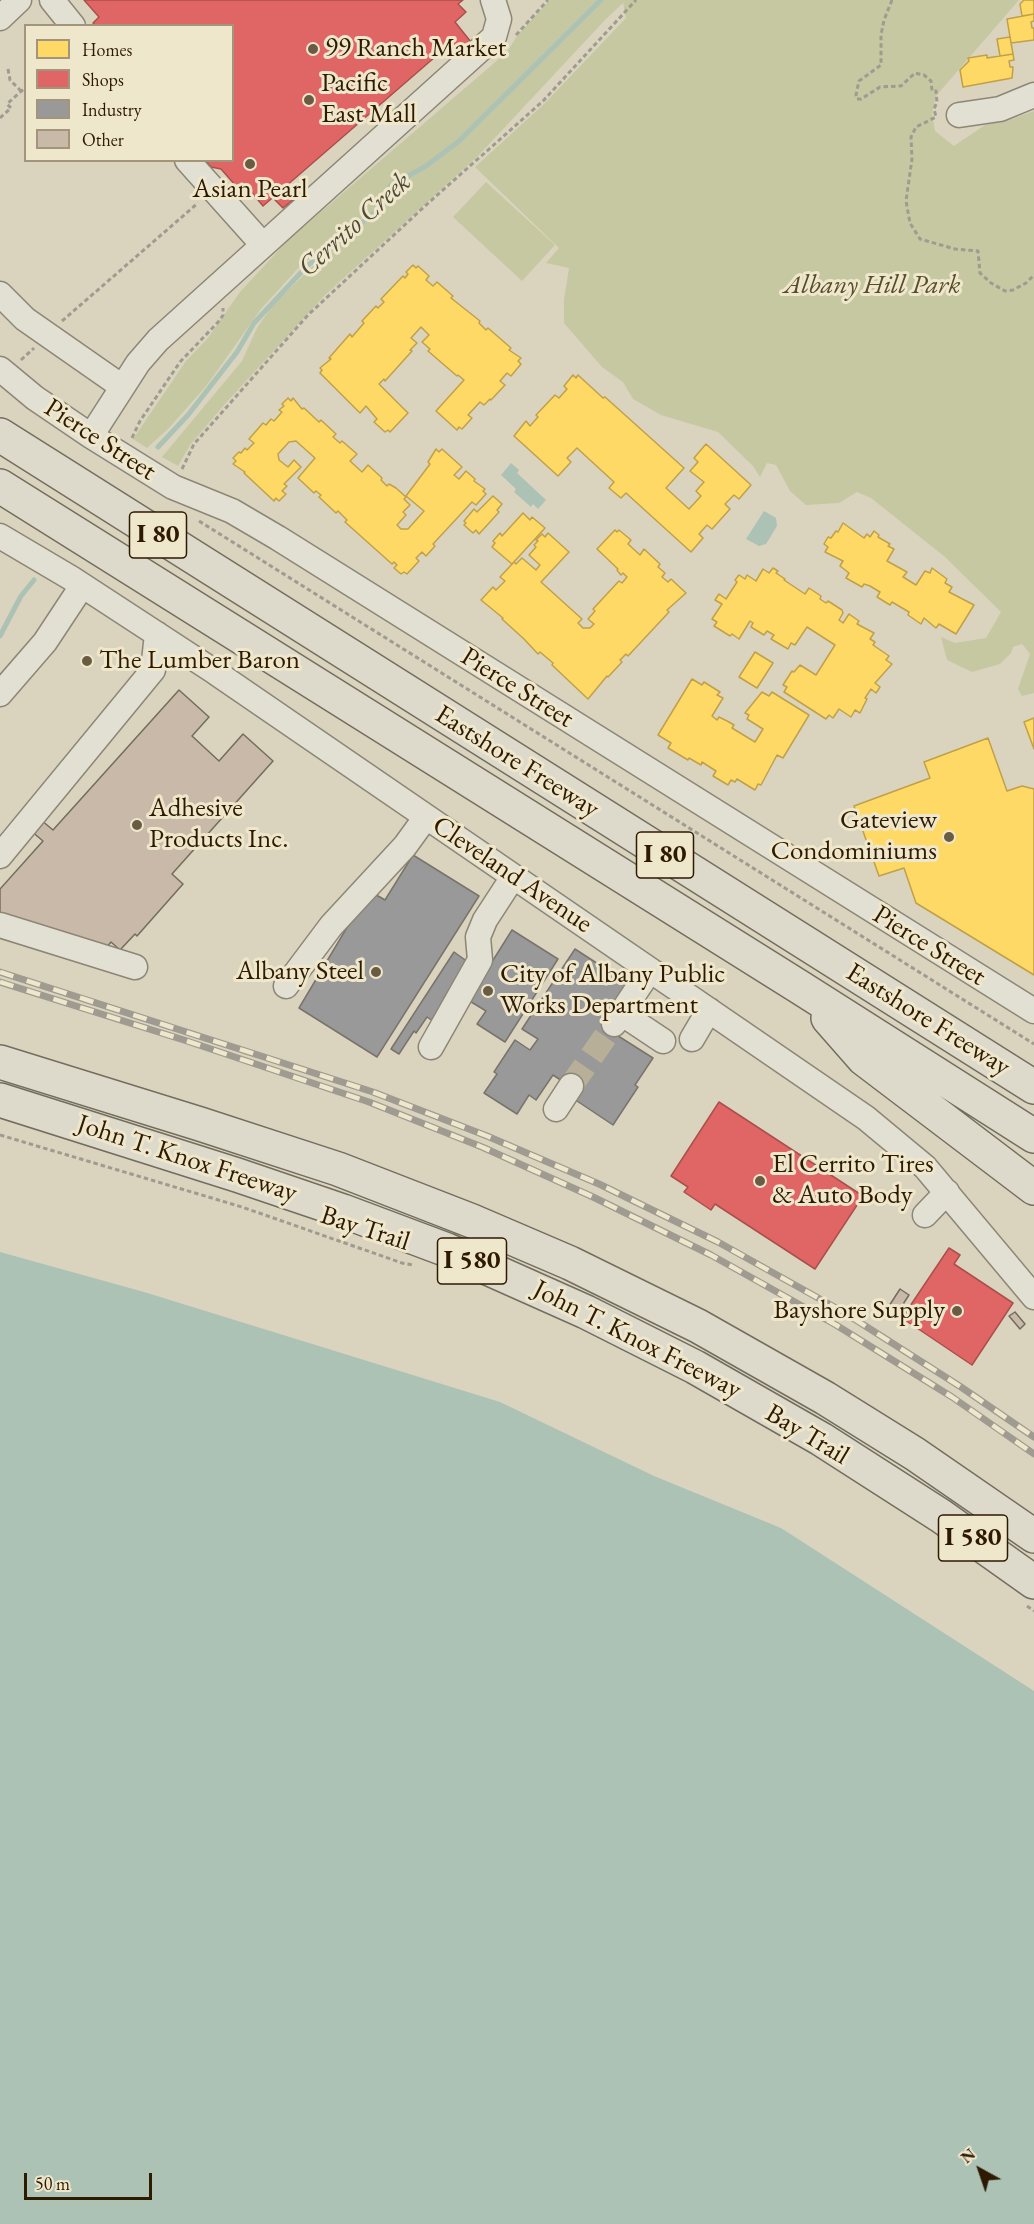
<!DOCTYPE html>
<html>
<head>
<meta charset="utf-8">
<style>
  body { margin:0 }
  #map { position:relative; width:1034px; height:2224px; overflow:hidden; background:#dad4be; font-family:"EB Garamond",serif }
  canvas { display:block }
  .legend { position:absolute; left:24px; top:24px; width:210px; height:138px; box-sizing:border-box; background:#efe7cc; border:2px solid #a2957b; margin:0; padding:8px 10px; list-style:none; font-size:18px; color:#2e1a01 }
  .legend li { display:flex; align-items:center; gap:12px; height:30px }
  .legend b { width:30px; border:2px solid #a2957b }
  .north { position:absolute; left:950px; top:2140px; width:60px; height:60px; -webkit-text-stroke:4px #efe7cc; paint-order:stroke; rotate:320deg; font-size:16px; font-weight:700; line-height:24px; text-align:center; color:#2e1a01 }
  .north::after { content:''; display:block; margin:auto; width:21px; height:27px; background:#2e1a01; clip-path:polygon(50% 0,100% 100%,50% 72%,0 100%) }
  .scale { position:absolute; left:24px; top:2173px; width:128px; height:27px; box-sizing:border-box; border:3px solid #2e1a01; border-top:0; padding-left:8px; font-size:18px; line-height:21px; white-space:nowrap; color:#2e1a01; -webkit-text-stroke:4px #efe7cc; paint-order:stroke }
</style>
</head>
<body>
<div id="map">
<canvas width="1034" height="2224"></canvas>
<ul class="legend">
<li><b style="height:16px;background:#ffd966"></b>Homes</li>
<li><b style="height:16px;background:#e06666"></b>Shops</li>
<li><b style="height:16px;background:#999"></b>Industry</li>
<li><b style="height:16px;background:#c8b9a8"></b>Other</li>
</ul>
<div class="north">N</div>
<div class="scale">50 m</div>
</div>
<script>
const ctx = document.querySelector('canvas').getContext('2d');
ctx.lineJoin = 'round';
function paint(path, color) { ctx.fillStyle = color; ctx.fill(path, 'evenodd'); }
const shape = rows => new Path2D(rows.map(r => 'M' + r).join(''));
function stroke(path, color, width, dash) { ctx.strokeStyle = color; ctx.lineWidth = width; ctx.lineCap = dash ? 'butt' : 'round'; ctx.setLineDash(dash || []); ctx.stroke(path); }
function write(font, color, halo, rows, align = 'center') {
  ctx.font = font + ' "EB Garamond",serif'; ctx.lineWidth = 6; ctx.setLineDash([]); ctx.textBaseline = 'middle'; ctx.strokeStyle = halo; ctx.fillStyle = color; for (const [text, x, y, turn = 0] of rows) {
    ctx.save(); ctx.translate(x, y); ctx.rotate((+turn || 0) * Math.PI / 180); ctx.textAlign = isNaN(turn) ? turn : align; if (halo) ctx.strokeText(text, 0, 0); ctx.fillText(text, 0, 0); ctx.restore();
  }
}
paint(shape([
  [550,0,1019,0,936,96,932,114,935,131,954,146,985,125,1012,119,1034,111,1034,693,1022,696,1018,689,1030,654,1022,644,1013,647,1011,653,1000,664,972,672,947,660,941,637,955,643,986,638,1001,612,945,557,871,498,857,492,839,503,806,505,790,491,776,465,767,463,760,477,753,466,718,432,661,415,633,399,623,382,602,367,564,323,564,300,569,268,546,263,559,248,475,167,544,104,626,18,623,3,605,20,478,156,325,295,224,405,190,445,178,466,162,457,242,361,257,328,272,306,315,264,394,199,390,185,387,187,388,196,382,203,301,265,261,309,207,385,169,428,147,448,133,439,186,361,208,338,240,292,265,265,287,241,507,52,517,36],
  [486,182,555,245,522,281,453,217]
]), '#c6c8a2');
paint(shape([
  [511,463,519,470,517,473,546,500,538,509,533,504,531,507,514,492,516,489,501,475],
  [764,511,776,518,777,526,766,544,759,546,746,539],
  [0,1252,144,1292,500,1402,654,1476,781,1528,1034,1691,1034,2224,0,2224]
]), '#abc2b5');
const homes = shape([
  [1024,0,1034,0,1034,14,1022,16,1020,4,1024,0],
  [1034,14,1034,21,1031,22,1032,28,1034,28,1034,40,1011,43,1007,19,1034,14],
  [1010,37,1013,54,1000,56,997,39,1010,37],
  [1013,54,1014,60,1009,61,1010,67,1013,67,1012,78,963,87,960,70,969,61,968,58,987,55,987,58,1013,54],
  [413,265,416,268,418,266,429,276,426,280,433,286,437,282,453,296,451,298,480,321,479,323,486,330,488,328,511,348,509,350,521,358,518,361,521,364,511,376,507,373,500,381,505,385,491,400,490,399,484,405,480,402,468,415,472,418,462,429,459,427,457,430,436,411,464,380,458,375,457,376,428,351,430,349,422,342,429,335,421,327,411,338,417,343,410,350,412,351,385,381,384,379,379,384,408,413,390,432,388,430,385,432,374,422,377,419,366,406,360,413,320,373,322,370,320,368,331,359,329,358,350,334,352,337,364,323,362,321,376,306,378,308,384,302,381,299,403,276,405,278,408,274,406,272,413,265],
  [573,375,576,378,578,375,603,398,605,397,684,468,666,488,689,509,701,496,696,491,704,482,690,471,698,462,694,458,706,444,751,485,739,499,734,495,725,504,730,509,712,529,707,525,699,534,703,538,691,552,626,493,621,498,609,488,614,482,577,448,567,458,571,462,558,476,514,436,526,421,530,426,538,417,536,415,555,395,559,398,567,389,564,386,573,375],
  [288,398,291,401,293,398,302,409,304,408,319,422,321,420,336,434,333,437,340,443,342,441,357,454,350,461,362,472,368,465,382,478,381,480,387,486,389,484,396,488,406,497,404,499,410,505,403,512,406,515,397,525,401,529,408,529,424,511,406,496,430,464,428,462,436,449,439,452,442,449,462,467,454,475,459,479,466,471,475,479,474,481,485,489,483,491,486,494,476,505,472,502,433,544,435,546,426,556,422,552,416,558,419,561,407,574,404,572,401,574,394,568,397,565,394,562,392,564,345,522,347,520,338,511,336,513,319,497,321,495,316,491,314,493,298,478,315,458,296,441,289,442,278,454,279,460,288,467,294,460,301,467,284,484,287,486,282,491,286,494,279,501,276,498,274,501,244,473,245,472,233,464,236,461,233,458,239,452,241,453,245,448,247,450,254,443,249,439,263,423,266,425,271,419,274,421,282,412,279,410,284,406,282,404,288,398],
  [493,496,502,504,497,510,499,512,479,534,476,530,473,533,464,525,466,523,464,521,474,509,477,512,493,496],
  [523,513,530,520,532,517,545,528,512,564,492,547,495,543,493,541,500,533,502,536,523,513],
  [843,523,864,538,867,534,870,537,874,531,879,535,878,537,890,544,888,546,894,549,887,561,907,572,903,577,916,585,925,571,930,573,932,568,947,579,945,583,952,587,949,592,974,605,956,634,939,624,936,628,924,618,921,624,908,615,909,612,892,602,890,605,877,597,880,592,870,586,864,584,862,587,846,578,849,573,840,566,843,561,825,552,828,547,824,544,828,537,831,538,836,531,838,532,843,523],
  [615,530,617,532,619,530,631,540,628,544,640,555,644,549,660,564,658,567,665,573,662,577,668,582,671,579,686,593,667,610,669,612,628,656,626,654,620,660,622,662,608,677,607,676,588,699,552,665,553,663,540,652,538,654,524,639,502,619,503,618,481,600,493,587,496,590,505,581,500,577,514,562,516,564,522,558,536,570,540,565,529,555,536,547,534,545,538,541,536,540,542,534,545,537,548,533,569,552,541,582,582,619,578,623,583,628,590,628,594,624,588,619,595,611,593,609,619,581,622,583,627,577,623,573,621,575,617,570,618,569,597,549,615,530],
  [773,568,778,571,776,573,785,579,784,580,805,594,809,588,821,596,820,599,826,603,828,601,842,610,843,613,839,620,843,623,849,614,859,621,857,624,874,633,870,639,875,642,873,645,889,656,886,660,892,664,875,683,880,687,876,693,871,689,865,698,867,699,860,713,855,710,851,717,839,709,833,718,829,715,826,719,784,692,787,687,783,685,792,671,794,672,800,665,816,675,835,645,807,627,795,645,791,643,788,649,771,639,774,635,767,631,764,635,751,627,753,623,750,621,739,639,732,634,730,636,714,626,717,622,712,619,722,604,715,600,719,594,726,599,737,582,735,580,739,575,745,579,747,575,756,581,763,569,769,573,773,568],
  [755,652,773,663,757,688,739,677,755,652],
  [692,679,702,685,704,682,720,692,717,695,723,698,712,716,717,720,719,717,729,722,734,725,732,728,755,742,763,729,747,719,749,715,745,713,762,692,769,696,772,692,809,715,783,758,777,755,761,785,758,784,755,790,737,779,735,782,731,780,728,785,713,776,716,771,702,762,701,765,689,758,688,760,668,748,671,743,658,735,692,679],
  [1034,718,1034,749,1024,722,1034,718],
  [988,738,1007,791,1022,786,1034,789,1034,975,916,903,904,868,879,876,854,806,930,778,924,762,988,738]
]);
paint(homes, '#ffd966');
stroke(homes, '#c0a048', 1.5);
const shops = shape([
  [84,0,463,0,458,4,466,12,455,22,471,42,458,53,450,44,263,206,249,189,243,194,221,169,211,167,205,160,232,160,232,26,96,26,93,23,99,17,84,0],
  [286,191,294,199,283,208,275,200,286,191],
  [719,1102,863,1196,815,1269,715,1204,711,1210,684,1192,688,1187,671,1176,719,1102],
  [949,1248,960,1255,954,1264,1013,1303,972,1365,902,1318,949,1248]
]);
paint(shops, '#e06666');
stroke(shops, '#ab4f48', 1.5);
const industry = shape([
  [413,855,479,896,377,1057,299,1008,358,909,361,911,373,893,385,900,413,855],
  [512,930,558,959,505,1042,477,1024,486,1011,468,1000,512,930],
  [575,949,632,986,615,1034,653,1058,635,1085,638,1087,613,1125,574,1099,579,1092,553,1075,536,1100,529,1095,517,1114,484,1093,497,1074,494,1072,515,1040,530,1050,538,1039,522,1029,575,949],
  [454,952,468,962,444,998,450,1002,436,1023,427,1017,416,1033,414,1031,399,1054,391,1049,454,952]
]);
paint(industry, '#999');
stroke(industry, '#79736b', 1.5);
stroke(shape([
  [158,447,188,415,237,352,254,323,308,265,327,252,391,198,390,186,426,166,458,142,601,0],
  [0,636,21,596,34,580]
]), '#abc2b5', 5);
const building = shape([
  [179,690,209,717,192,736,219,761,243,734,273,761,172,874,183,884,137,936,135,934,120,950,111,942,106,948,0,915,0,889,43,841,31,831,41,820,53,830,179,690],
  [900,1289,909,1295,898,1312,889,1306,900,1289],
  [1015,1312,1025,1324,1020,1329,1009,1316,1015,1312]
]);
paint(building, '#c8b9a8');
stroke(building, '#736d5e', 1.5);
stroke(shape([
  [571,1086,614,1024]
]), '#b8af98', 24, [24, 12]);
const minor = shape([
  [52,0,73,26],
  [0,18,19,0],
  [959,115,1000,109,1034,95],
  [187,160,263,245],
  [0,294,25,319,121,386],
  [0,369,35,398,91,436,173,487,232,511,278,538,1034,1011],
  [91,436,138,363,158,340,494,37,499,19,493,0],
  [0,536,71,578,215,672,866,1118,925,1167,1034,1297],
  [0,694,45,642,82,586],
  [0,856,153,670,157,634],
  [0,925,135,967],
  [286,986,331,926,405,846,426,817],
  [621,1013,663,1041],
  [614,1024,650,970],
  [692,1039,709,1010],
  [431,1047,480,960,478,937,485,920,513,877],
  [556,1109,571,1086],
  [925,1215,947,1192]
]);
const highway = shape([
  [0,435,1034,1087],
  [0,486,801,988,1034,1136],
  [828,1018,864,1059,1034,1188],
  [0,1062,200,1124,338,1169,472,1221,570,1263,698,1326,825,1398,915,1454,1034,1536],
  [0,1100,237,1175,343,1211,447,1250,586,1312,695,1367,821,1439,941,1516,1034,1582]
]);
stroke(minor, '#8c8676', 27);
stroke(highway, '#736d5e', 36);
stroke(shape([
  [892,0,884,20,881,35,881,65,859,81,856,95,857,99,861,99,880,87,901,86,915,73,924,75,931,81,932,91,936,91,937,102,934,109,936,117,916,127,911,137,912,159,906,201,910,223,920,239,955,249,978,251,980,273,991,283,1005,291,1013,290,1026,283,1034,275],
  [516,35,548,0],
  [8,69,10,80,21,91],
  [0,118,11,108,7,104,26,87],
  [62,321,198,203],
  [21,360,34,348],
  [132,438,140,421,180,362,220,320,223,315,223,308],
  [182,469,194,444,308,315,425,206,543,101,636,0],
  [199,521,1034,1044],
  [0,1135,242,1207,402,1263,413,1265],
  [1027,1606,1034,1611]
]), '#9f9b90', 3, [4.5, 3]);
stroke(minor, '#e2dfd3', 24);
stroke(highway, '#dddacc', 33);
const rail = shape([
  [0,972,373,1092,487,1136,599,1184,718,1242,845,1313,961,1387,1034,1437],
  [0,982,187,1041,369,1102,482,1147,593,1197,711,1255,836,1325,952,1397,1034,1454]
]);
stroke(rail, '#9f9b90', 7);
stroke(rail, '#efe7cc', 4.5, [14]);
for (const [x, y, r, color] of [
  [313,49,6,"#6a5b43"],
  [309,100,6,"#6a5b43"],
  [250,164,6,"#6a5b43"],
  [87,661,6,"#6a5b43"],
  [137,825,6,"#6a5b43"],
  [949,837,6,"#6a5b43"],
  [376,972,6,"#6a5b43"],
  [488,991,6,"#6a5b43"],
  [760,1181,6,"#6a5b43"],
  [957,1311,6,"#6a5b43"]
]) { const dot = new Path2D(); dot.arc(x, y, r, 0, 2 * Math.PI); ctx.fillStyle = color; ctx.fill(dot); stroke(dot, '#efe7cc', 2); }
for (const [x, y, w] of [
  [158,535,57],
  [665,855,57],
  [472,1261,69],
  [973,1538,69]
]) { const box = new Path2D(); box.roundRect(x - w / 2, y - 23, w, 46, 4.5); ctx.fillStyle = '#efe7cc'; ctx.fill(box); stroke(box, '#2e1a01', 1.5); }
write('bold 26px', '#2e1a01', null, [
  ["I 80",158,535],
  ["I 80",665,855],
  ["I 580",472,1261],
  ["I 580",973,1538]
]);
write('27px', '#2e1a01', '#efe7cc', [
  ["99 Ranch Market",325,49],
  ["Pacific",321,84],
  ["East Mall",321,115],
  ["Asian Pearl",250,190,"center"],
  ["The Lumber Baron",99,661],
  ["Adhesive",149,809],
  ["Products Inc.",149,840],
  ["Gateview",937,821,"right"],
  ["Condominiums",937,852,"right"],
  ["Albany Steel",364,972,"right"],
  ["City of Albany Public",500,975],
  ["Works Department",500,1006],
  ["El Cerrito Tires",772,1165],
  ["& Auto Body",772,1196],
  ["Bayshore Supply",945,1311,"right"]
], 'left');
write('italic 27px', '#574c2a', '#efe7cc', [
  ["Albany Hill Park",872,286]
]);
write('27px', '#2e1a01', '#efe7cc', [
  ["Pierce Street",100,440,33],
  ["Pierce Street",517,688,32],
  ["Eastshore Freeway",517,762,32],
  ["Cleveland Avenue",512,875,34],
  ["Pierce Street",929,946,32],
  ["Eastshore Freeway",928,1020,32],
  ["John T. Knox Freeway",187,1159,18],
  ["Bay Trail",365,1229,18],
  ["John T. Knox Freeway",637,1340,27],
  ["Bay Trail",807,1435,31]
]);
write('italic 28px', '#4e4a36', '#efe7cc', [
  ["Cerrito Creek",355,225,-42]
]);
</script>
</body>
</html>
